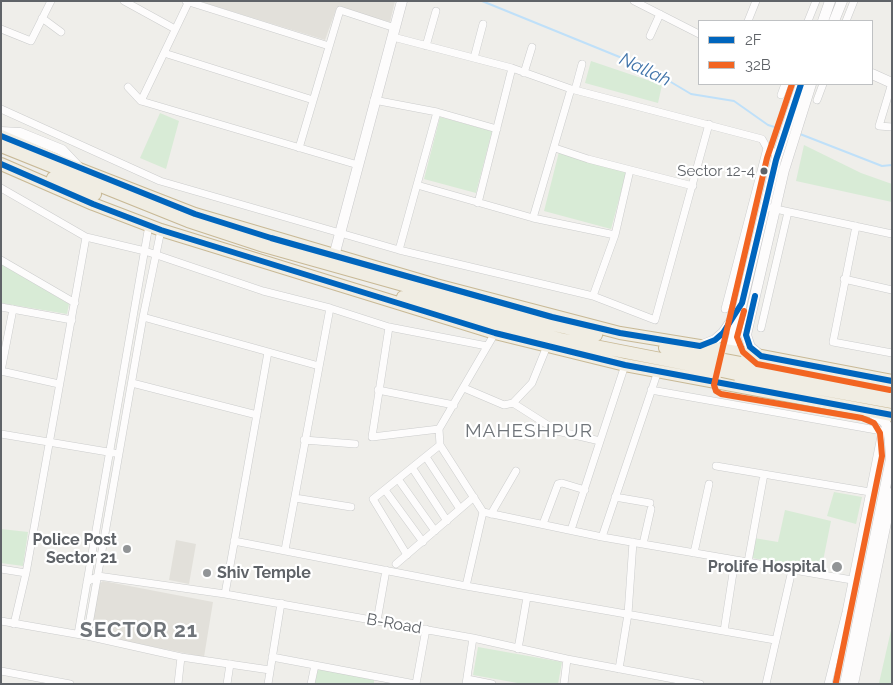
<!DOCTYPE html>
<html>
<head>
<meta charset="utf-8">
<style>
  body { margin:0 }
  #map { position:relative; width:893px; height:685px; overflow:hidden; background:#efeeea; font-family:Raleway,sans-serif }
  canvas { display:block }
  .frame { position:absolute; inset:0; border:2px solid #5f6368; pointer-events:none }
  .legend { position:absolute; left:698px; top:20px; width:175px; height:65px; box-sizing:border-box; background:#fff; border:1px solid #bfc1c3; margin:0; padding:6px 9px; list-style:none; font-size:15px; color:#5f6368 }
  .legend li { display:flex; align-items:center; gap:10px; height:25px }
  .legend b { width:25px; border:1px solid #bfc1c3 }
</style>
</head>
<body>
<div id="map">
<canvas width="893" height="685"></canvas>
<div class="frame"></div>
<ul class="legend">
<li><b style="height:6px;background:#0065bd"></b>2F</li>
<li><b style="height:6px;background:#f26522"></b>32B</li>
</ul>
</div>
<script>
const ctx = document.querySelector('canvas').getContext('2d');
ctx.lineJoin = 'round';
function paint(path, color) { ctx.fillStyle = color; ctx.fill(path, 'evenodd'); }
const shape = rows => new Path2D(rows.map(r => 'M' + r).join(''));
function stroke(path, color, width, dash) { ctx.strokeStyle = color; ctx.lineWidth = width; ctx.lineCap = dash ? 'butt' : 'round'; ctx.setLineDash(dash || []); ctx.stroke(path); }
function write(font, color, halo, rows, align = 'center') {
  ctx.font = font + ' Raleway,sans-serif'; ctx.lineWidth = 4.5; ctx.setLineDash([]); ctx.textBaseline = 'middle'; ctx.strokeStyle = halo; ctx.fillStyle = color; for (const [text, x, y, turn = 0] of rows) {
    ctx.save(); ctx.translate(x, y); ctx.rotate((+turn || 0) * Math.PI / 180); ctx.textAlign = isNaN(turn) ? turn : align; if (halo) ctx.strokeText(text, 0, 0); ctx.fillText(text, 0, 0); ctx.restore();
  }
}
paint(shape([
  [198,1,395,1,390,22,337,7,325,40],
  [176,540,196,544,189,584,169,580],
  [103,581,213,602,204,657,90,634,98,585]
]), '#e2e0da');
paint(shape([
  [591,61,662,85,658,103,585,83],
  [160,113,179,121,166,169,140,158],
  [440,117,492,131,476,193,424,179],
  [804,145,861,173,892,184,892,202,796,181],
  [559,152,627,170,611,229,544,211],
  [1,264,69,304,67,314,1,303],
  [834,492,862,497,856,524,827,516],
  [785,510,831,521,821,571,752,558,754,538,778,542],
  [1,529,28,532,23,566,1,563],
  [892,626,892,684,880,684,879,683],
  [478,647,562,662,558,684,523,684,473,675],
  [317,668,374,680,374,684,314,684]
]), '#d8ebd6');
stroke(shape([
  [482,1,649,69,691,94,734,101,768,125,781,129],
  [800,134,882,166,892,165]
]), '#bfe0f9', 2);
const street = shape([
  [124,1,175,29],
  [186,1,329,46],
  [634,1,699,34],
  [42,18,61,32],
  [748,21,756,1],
  [808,21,816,1],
  [846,21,854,1],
  [1,29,31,41,51,1],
  [650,36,660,14],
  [393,37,512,68,571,89,762,139,767,148,778,155],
  [426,46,436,11],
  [164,53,313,100],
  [474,58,483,24],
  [524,73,532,47],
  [892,83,879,126,892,127],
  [128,87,141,101,358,165],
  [575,90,582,64],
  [781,95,785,84],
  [374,100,437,112,497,129],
  [817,100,823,84],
  [141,101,189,1],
  [1,109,160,181,399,250,593,296,655,320,709,124],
  [299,148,340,10,395,28],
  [555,148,588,159,693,186],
  [417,185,533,218,615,235],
  [1,188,86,237,145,251,263,291,330,308,389,327,487,346],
  [478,203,512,68],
  [771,208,892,234],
  [533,218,571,89],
  [856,226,833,342,892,353],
  [399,250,437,112],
  [1,260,75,303],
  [844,279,892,290],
  [593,296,615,235,630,170],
  [1,307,72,320],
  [725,309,767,148],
  [143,317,319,366],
  [389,327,372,437,439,429],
  [761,328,788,212],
  [1,371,13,309],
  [1,371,59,384],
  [132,383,257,415],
  [464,388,504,405,513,403,532,383,547,346],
  [378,390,454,405],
  [651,390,882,431,846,612,828,684],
  [513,403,557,431,600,441],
  [1,434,114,453],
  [304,440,355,444],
  [426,457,460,509],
  [716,466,870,492],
  [413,469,447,521],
  [398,479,435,531],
  [385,490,423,542],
  [615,497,650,503],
  [295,498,351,507],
  [483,512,602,537,852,580],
  [491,514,516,471],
  [543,524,558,484,562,483,585,490],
  [571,530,625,365],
  [602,537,658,371],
  [234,541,466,586,775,640],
  [643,544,651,509],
  [285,550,330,308],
  [694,553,709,484],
  [407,555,373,499,440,445],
  [748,562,764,474],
  [396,564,474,497],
  [1,569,26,573],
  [87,582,98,576,225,594,473,638,567,659,700,684],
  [466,586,483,512,440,445,439,429,495,333],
  [225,594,268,352],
  [1,621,87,636,181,657,270,670],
  [377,621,386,570],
  [14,624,26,573,86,237],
  [724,631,735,560],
  [78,634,149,225],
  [87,636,143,317,161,230],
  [518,649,527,597],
  [272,657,415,684],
  [619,669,628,614,633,542],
  [1,671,70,684],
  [467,679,492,684],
  [178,684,181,657],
  [227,684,230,664],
  [268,684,281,603],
  [311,684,315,665],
  [416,684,426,629],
  [466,684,473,638],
  [564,684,567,659],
  [766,684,792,570]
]);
const secondary = shape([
  [823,21,830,1],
  [834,21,842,1],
  [872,74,892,83],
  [1,132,20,133,62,150,79,168],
  [334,256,402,1],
  [700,346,715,340,723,333,737,313],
  [761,356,750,347,746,335,784,170,811,84],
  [729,357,776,160,801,84],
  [872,413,885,422,889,431,891,457],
  [845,684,892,454],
  [853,684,892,493]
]);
const highway = shape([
  [1,136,64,163,195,214,436,285,620,333,761,356,892,381],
  [1,146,188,221,264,246,503,313,596,335],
  [1,164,93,204,161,230,495,333,625,365,892,415],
  [53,178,95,194],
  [403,297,564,340,722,371],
  [665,348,724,360],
  [740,363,892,392],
  [736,374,892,402]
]);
stroke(street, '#cbcccc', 8);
stroke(secondary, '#cacacb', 11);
stroke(highway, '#c8b996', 14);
stroke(street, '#fdfcfc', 7);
stroke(secondary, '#fdfcfc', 10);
stroke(highway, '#f0ede3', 12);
const highwayBridge = shape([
  [724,360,740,363],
  [722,371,736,374]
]);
stroke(highwayBridge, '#c8b996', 14, []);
stroke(highwayBridge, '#f0ede3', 12);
stroke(shape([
  [1,136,195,214,271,238,552,317,620,333,700,346,715,340,723,333,742,303,776,160,801,84],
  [1,164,93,204,161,230,495,333,625,365,892,415],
  [755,296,746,335,750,347,761,356,892,381]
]), '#0065bd', 6);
stroke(shape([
  [792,84,767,158,714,385,716,391,721,394,862,418,874,423,880,433,882,456,836,682],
  [744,311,737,337,743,352,757,364,890,390]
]), '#f26522', 6);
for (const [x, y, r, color] of [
  [764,171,4.5,"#5f6368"],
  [127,549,5,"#919496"],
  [837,567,6,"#919496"],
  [207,573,5,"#919496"]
]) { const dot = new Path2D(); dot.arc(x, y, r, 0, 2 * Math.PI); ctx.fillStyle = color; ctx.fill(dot); stroke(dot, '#fff', 2); }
write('15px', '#5f6368', '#fff', [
  ["Sector 12-4",755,171]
], 'right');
write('bold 16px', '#5f6368', '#fff', [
  ["Police Post",117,540],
  ["Sector 21",117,558],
  ["Prolife Hospital",826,567],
  ["Shiv Temple",217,573,"left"]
], 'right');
write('16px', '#5f6368', '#fff', [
  ["B-Road",394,624,10]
]);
write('italic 18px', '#4174aa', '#fff', [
  ["Nallah",645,70,26]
]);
ctx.letterSpacing = '1px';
write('19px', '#70757a', '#fff', [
  ["MAHESHPUR",529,431]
]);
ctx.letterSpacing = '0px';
ctx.letterSpacing = '1px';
write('bold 21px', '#70757a', '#fff', [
  ["SECTOR 21",139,631]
]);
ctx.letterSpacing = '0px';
</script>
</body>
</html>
